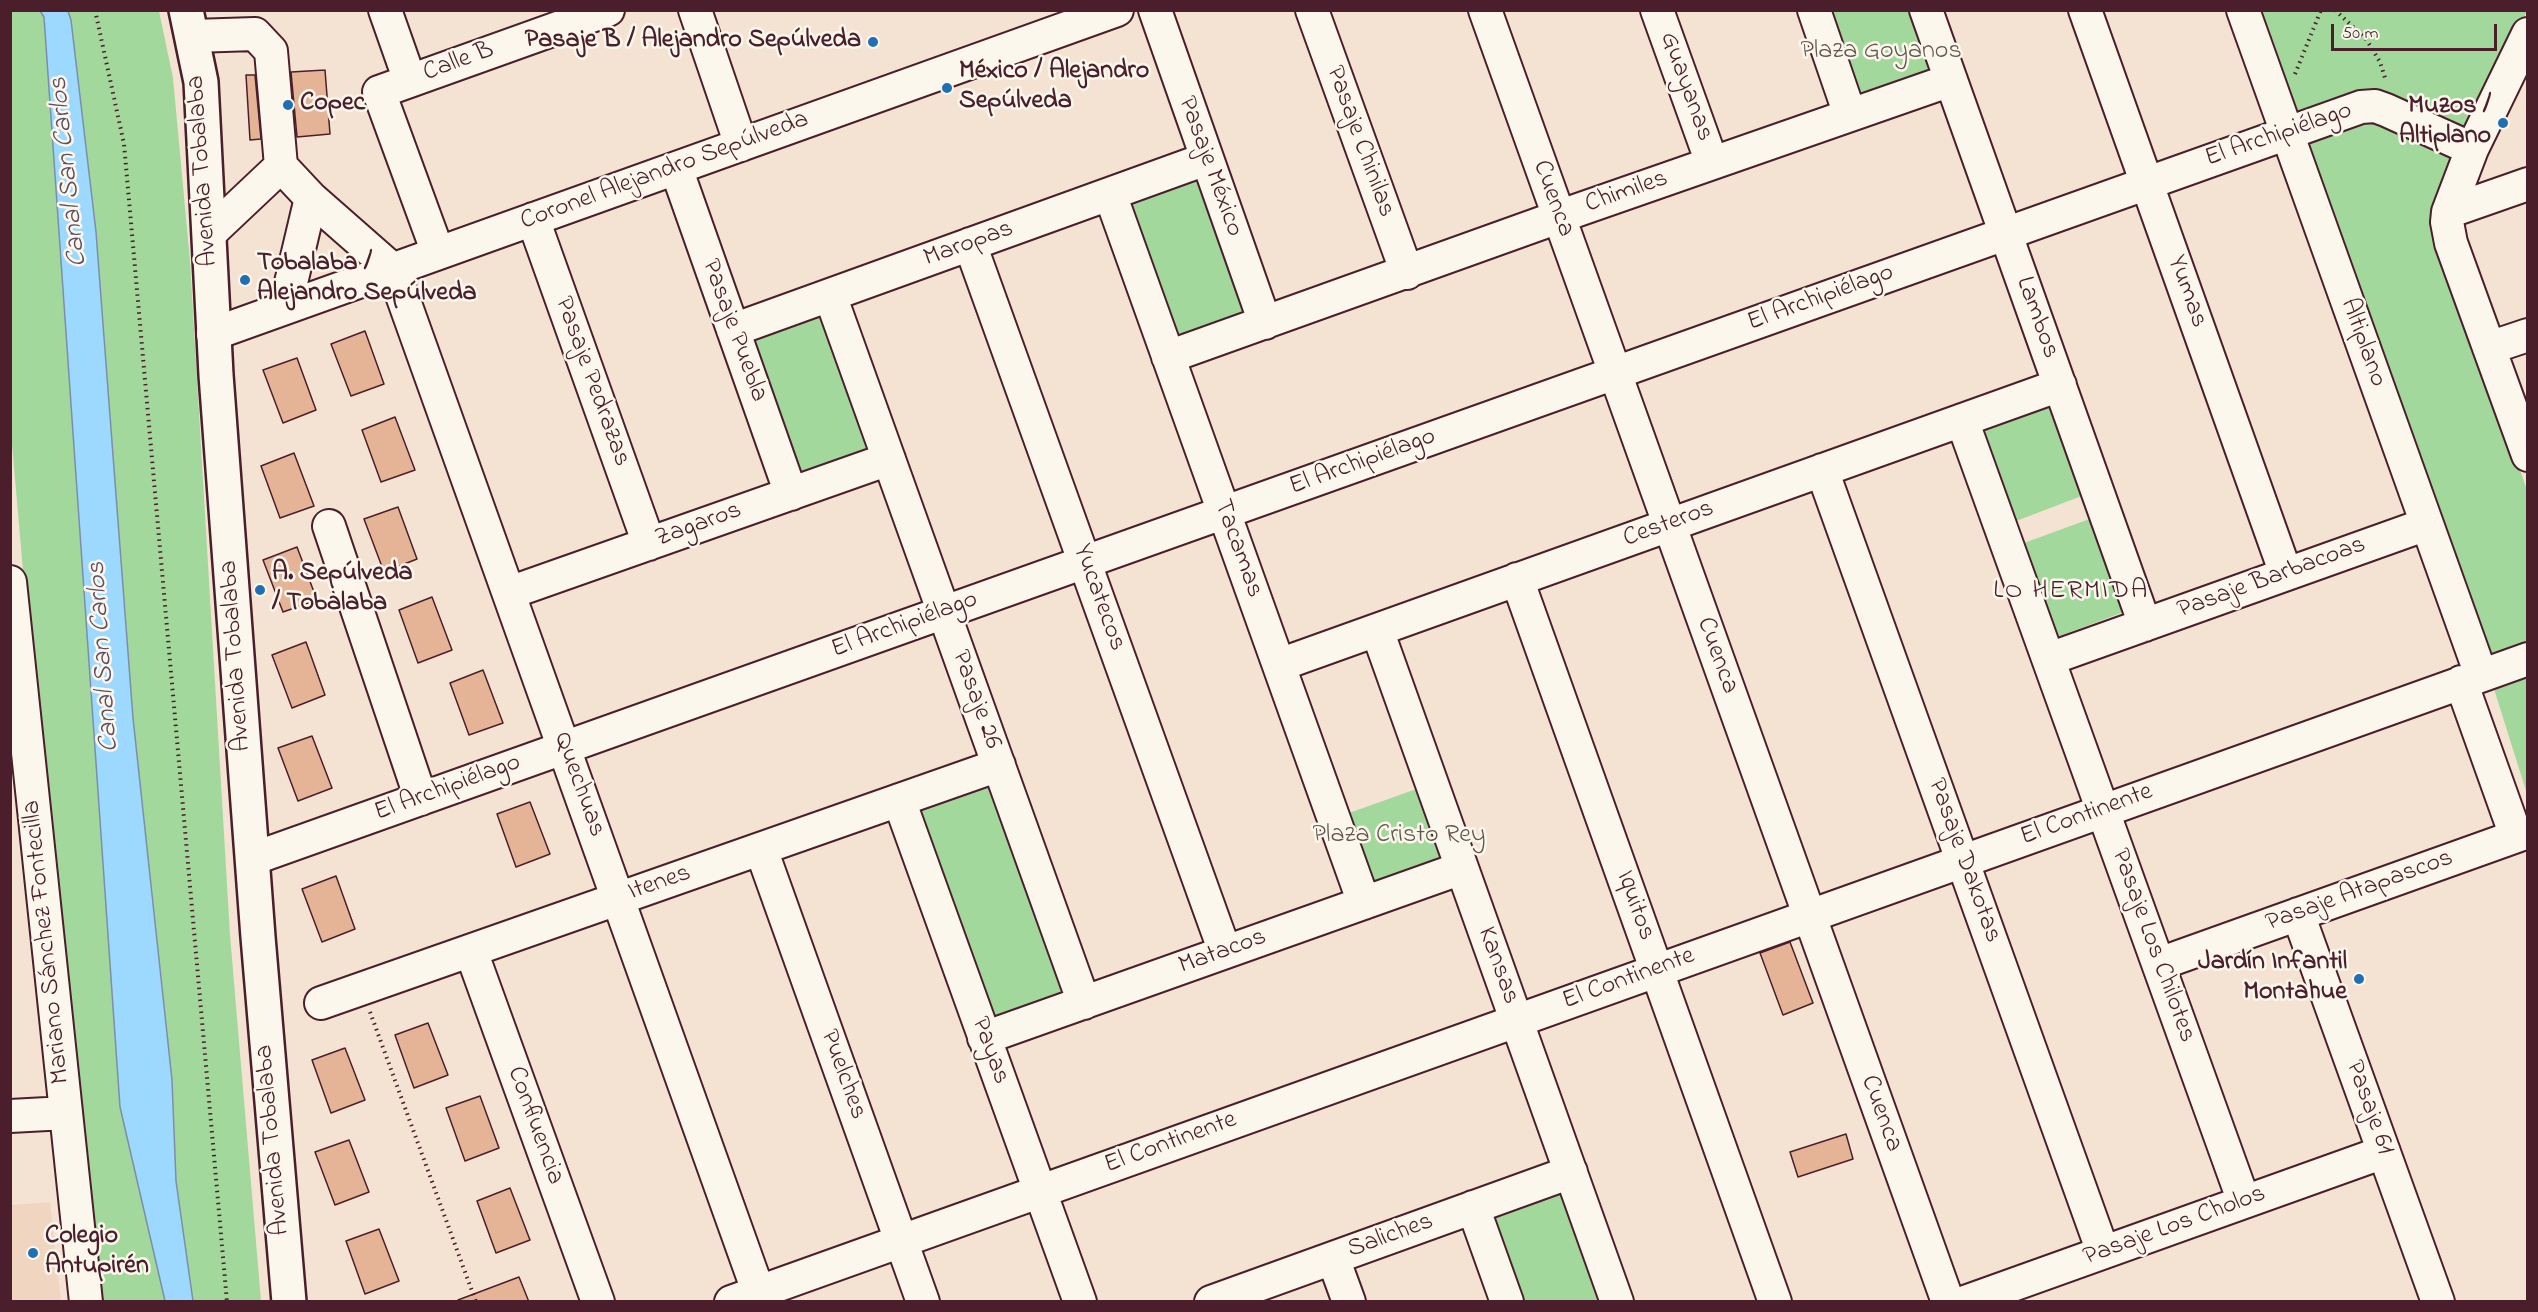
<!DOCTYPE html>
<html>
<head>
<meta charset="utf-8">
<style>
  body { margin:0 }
  #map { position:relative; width:2538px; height:1312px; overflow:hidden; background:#f4e3d2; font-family:"Indie Flower",sans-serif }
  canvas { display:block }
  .frame { position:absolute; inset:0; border:12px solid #4a1f2b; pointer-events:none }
  .scale { position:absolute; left:2331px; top:24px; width:166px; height:27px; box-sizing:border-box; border:3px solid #4a1f2b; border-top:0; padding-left:8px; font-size:18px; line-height:21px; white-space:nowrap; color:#4a1f2b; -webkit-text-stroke:4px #fbf7ec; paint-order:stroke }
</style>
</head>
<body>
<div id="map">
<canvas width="2538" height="1312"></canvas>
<div class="frame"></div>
<div class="scale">50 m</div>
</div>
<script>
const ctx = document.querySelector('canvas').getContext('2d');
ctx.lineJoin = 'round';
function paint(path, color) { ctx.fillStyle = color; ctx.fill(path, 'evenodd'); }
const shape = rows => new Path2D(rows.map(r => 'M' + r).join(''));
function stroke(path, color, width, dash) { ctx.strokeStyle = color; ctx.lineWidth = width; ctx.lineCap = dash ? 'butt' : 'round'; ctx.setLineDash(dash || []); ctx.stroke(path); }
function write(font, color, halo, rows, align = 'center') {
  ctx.font = font + ' "Indie Flower",sans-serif'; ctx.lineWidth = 5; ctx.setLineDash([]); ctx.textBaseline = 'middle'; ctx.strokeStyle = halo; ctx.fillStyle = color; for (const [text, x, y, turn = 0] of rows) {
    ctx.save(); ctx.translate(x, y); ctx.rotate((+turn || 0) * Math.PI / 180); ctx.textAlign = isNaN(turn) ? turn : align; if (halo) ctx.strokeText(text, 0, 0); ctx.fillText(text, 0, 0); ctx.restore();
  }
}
paint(shape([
  [50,1202,61,1301,11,1301,11,1205]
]), '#f0d5c0');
paint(shape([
  [10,11,40,11,44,17,120,1107,165,1301,101,1301,34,698,10,421],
  [68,11,159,11,173,78,190,261,230,935,261,1301,193,1301,183,1243,176,1181,172,1080,133,718,96,232],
  [1821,11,1920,11,1943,76,1852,109],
  [2259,11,2527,11,2432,216,2527,490,2527,794,2489,673],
  [1206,171,1258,318,1171,350,1120,204],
  [829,307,881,450,795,483,741,339],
  [2053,401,2087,494,2016,521,1981,427],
  [2095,517,2129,610,2057,637,2024,543],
  [993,776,1071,997,993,1025,913,809],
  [1422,787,1448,861,1376,887,1349,813],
  [1566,1182,1610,1301,1516,1301,1483,1213]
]), '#a3d89c');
const water = shape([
  [40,11,68,11,71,20,96,232,133,718,172,1080,176,1181,193,1301,165,1301,120,1107,44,17,40,11]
]);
paint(water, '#9dd8fe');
stroke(water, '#7c8eaa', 1.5);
const building = shape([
  [325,70,330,134,297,137,291,72,325,70],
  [246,75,255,75,261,139,250,140,246,75],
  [365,331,384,384,351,396,331,344,365,331],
  [297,358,316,410,283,423,263,370,297,358],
  [395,417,415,470,381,482,362,430,395,417],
  [294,453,314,506,280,518,261,466,294,453],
  [398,507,417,559,384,572,364,519,398,507],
  [297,547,317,600,283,612,263,560,297,547],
  [432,597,452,650,418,663,399,610,432,597],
  [306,642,325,695,292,708,272,655,306,642],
  [483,670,503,723,469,735,450,683,483,670],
  [312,736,332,788,298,801,278,748,312,736],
  [530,802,550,854,516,867,497,814,530,802],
  [336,876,355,929,322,942,302,889,336,876],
  [1790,942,1813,1003,1783,1015,1760,953,1790,942],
  [428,1023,448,1075,414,1088,395,1035,428,1023],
  [345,1048,365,1100,331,1113,312,1060,345,1048],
  [480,1096,499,1148,465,1161,446,1108,480,1096],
  [1846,1134,1853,1159,1798,1177,1790,1152,1846,1134],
  [349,1140,369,1192,335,1205,315,1152,349,1140],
  [510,1188,530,1240,496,1253,477,1201,510,1188],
  [379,1229,399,1281,365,1294,346,1241,379,1229],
  [519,1277,529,1302,458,1302,458,1300,519,1277]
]);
paint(building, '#e5b496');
stroke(building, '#4a1f2b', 1.5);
const minor = shape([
  [385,10,410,81],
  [695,10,741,145],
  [1155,10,1265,323],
  [1312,10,1407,273],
  [1485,10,1948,1302],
  [1657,10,1712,163],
  [1814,10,1850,115],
  [1926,10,2145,625],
  [2085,10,2286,574],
  [2243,10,2481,675],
  [2528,34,2472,149,2448,212,2447,222,2451,243,2528,455],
  [193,36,255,34,271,51,281,166,311,198,393,270,762,1302],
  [676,168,791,494],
  [1110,194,1364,903],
  [2448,212,2528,184],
  [533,219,649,544],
  [209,234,281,166],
  [970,244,1225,952],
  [438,253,379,92,608,10],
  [830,295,1084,1003],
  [285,308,311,198],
  [733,330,1206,159],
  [213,334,1117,10],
  [2489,348,2528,335],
  [1168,357,1578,210,1951,80],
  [1962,420,2244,1202],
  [1822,470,2103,1252],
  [329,526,421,799],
  [1517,579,1775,1302],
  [10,582,86,1302],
  [509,593,889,459],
  [1377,630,1617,1302],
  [2049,659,2427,524],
  [1279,665,2060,385],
  [2461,682,2516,836],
  [899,800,1080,1302],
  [761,849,923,1302],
  [252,859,2361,107,2375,106,2386,110,2472,149],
  [2298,914,2438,1302],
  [471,951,598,1302],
  [2159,964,2528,832],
  [321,1003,999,765],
  [984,1038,1462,868],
  [10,1116,66,1113],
  [1473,1207,1507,1302],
  [1333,1258,1349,1302],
  [731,1302,2528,659],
  [1211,1302,1571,1172],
  [1965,1302,2384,1152]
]);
const major = shape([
  [186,10,201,82,216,375,258,937,289,1302]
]);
stroke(minor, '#4a1f2b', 36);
stroke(major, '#4a1f2b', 38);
stroke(shape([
  [95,10,124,144,227,1302],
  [2335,10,2366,39,2380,62,2386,81],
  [2295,74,2321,10],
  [370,1012,476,1302]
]), '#4a1f2b', 4, [1.5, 4.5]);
stroke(minor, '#fbf7ec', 32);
stroke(major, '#fbf7ec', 33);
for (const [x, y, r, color] of [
  [873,42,6,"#1f6fb2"],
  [947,88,6,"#1f6fb2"],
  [288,105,6,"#1f6fb2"],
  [2503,123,6,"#1f6fb2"],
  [245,280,6,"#1f6fb2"],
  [260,590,6,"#1f6fb2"],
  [2359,979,6,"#1f6fb2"],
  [33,1253,6,"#1f6fb2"]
]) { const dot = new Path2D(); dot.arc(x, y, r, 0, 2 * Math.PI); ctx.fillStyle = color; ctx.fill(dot); stroke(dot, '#fbf7ec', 2); }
write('bold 26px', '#4a1f2b', '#fbf7ec', [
  ["Pasaje B / Alejandro Sepúlveda",861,42,"right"],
  ["México / Alejandro",959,73],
  ["Sepúlveda",959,103],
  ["Copec",300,105],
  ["Muzos /",2491,108,"right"],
  ["Altiplano",2491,138,"right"],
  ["Tobalaba /",257,265],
  ["Alejandro Sepúlveda",257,295],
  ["A. Sepúlveda",272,575],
  ["/ Tobalaba",272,605],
  ["Jardín Infantil",2347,964,"right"],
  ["Montahue",2347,994,"right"],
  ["Colegio",45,1238],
  ["Antupirén",45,1268]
], 'left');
write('26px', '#65564d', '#fbf7ec', [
  ["Plaza Goyanos",1881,53],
  ["Plaza Cristo Rey",1399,837]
]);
write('26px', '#4a1f2b', '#fbf7ec', [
  ["Calle B",459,63,-20],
  ["Guayanas",1685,87,70],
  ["El Archipiélago",2279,136,-19],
  ["Pasaje Chinilas",1359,142,70],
  ["Pasaje México",1209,167,70],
  ["Avenida Tobalaba",204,171,-94],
  ["Coronel Alejandro Sepúlveda",665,172,-20],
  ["Chimiles",1627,193,-19],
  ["Cuenca",1552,199,70],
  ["Maropas",969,245,-20],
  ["Yumas",2186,292,70],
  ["El Archipiélago",1821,299,-20],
  ["Lambos",2036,318,70],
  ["Pasaje Puebla",733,331,70],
  ["Altiplano",2362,343,70],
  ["Pasaje Pedrazas",591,382,70],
  ["El Archipiélago",1363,463,-20],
  ["Cesteros",1669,525,-20],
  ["Zagaros",699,526,-20],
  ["Tacamas",1237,549,70],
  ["Pasaje Barbacoas",2272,579,-20],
  ["Yucatecos",1098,598,70],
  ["El Archipiélago",905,626,-20],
  ["Avenida Tobalaba",237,656,-94],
  ["Cuenca",1716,656,70],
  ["Pasaje 26",975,700,70],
  ["Quechuas",578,785,70],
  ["El Archipiélago",448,789,-20],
  ["El Continente",2087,816,-20],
  ["Pasaje Dakotas",1963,861,70],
  ["Itenes",660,884,-19],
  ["Pasaje Atapascos",2360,892,-20],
  ["Iquitos",1634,906,70],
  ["Mariano Sánchez Fontecilla",48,942,-96],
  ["Pasaje Los Chilotes",2152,946,70],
  ["Matacos",1223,953,-20],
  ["Kansas",1497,966,70],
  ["El Continente",1629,980,-20],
  ["Payas",989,1051,70],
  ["Puelches",842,1075,70],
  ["Pasaje 61",2368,1108,70],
  ["Cuenca",1880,1114,70],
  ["Confluencia",534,1126,70],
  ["Avenida Tobalaba",274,1140,-95],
  ["El Continente",1171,1144,-20],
  ["Pasaje Los Cholos",2175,1227,-20],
  ["Saliches",1391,1237,-20]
]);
write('italic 27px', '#5f4d60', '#fbf7ec', [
  ["Canal San Carlos",70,172,-96],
  ["Canal San Carlos",105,657,-94]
]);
ctx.letterSpacing = '1.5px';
write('27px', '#4a1f2b', '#fbf7ec', [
  ["LO HERMIDA",2071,593]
]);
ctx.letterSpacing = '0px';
</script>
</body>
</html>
